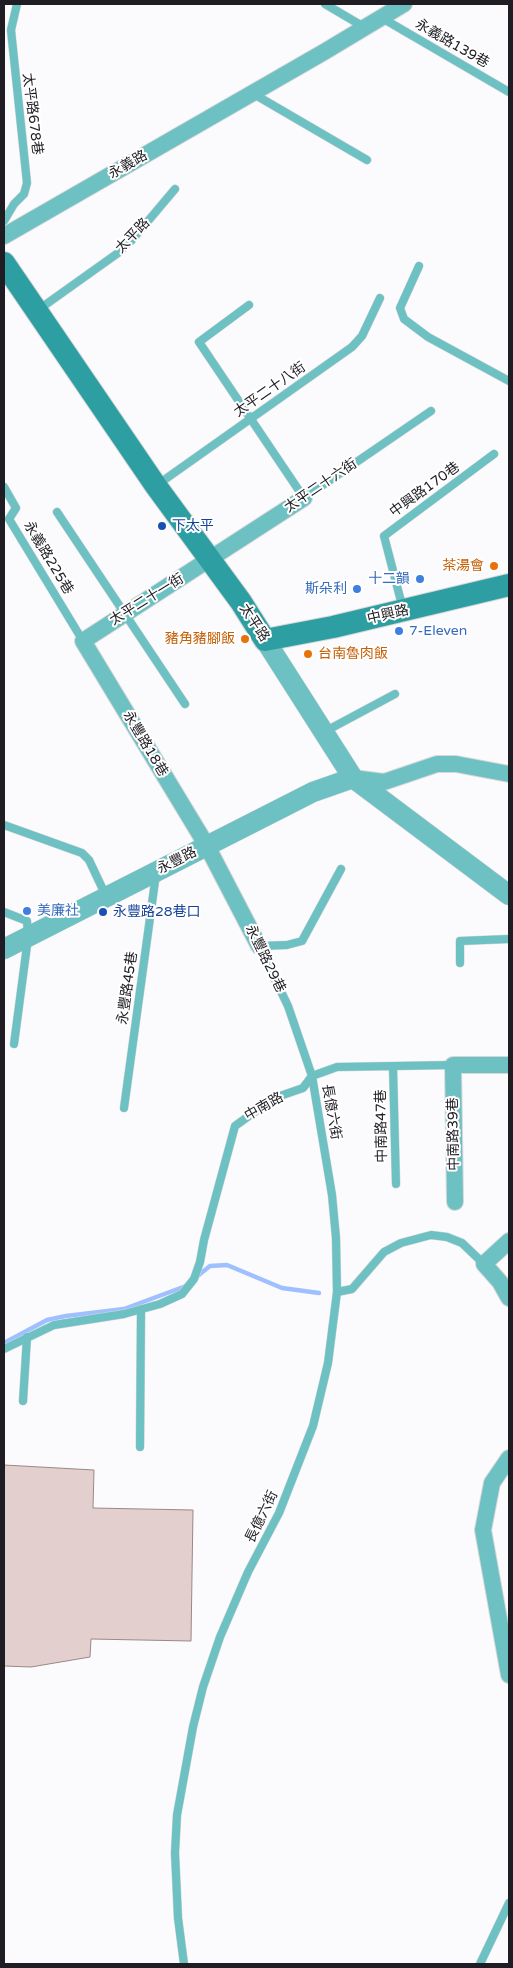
<!DOCTYPE html>
<html>
<head>
<meta charset="utf-8">
<style>
  body { margin:0 }
  #map { position:relative; width:513px; height:1968px; overflow:hidden; background:#fbfafd; font-family:"Varela Round",sans-serif }
  canvas { display:block }
  .frame { position:absolute; inset:0; border:5px solid #1f1d23; pointer-events:none }
</style>
</head>
<body>
<div id="map">
<canvas width="513" height="1968"></canvas>
<div class="frame"></div>
</div>
<script>
const ctx = document.querySelector('canvas').getContext('2d');
ctx.lineJoin = 'round';
const shape = rows => new Path2D(rows.map(r => 'M' + r).join(''));
function stroke(path, color, width, dash) { ctx.strokeStyle = color; ctx.lineWidth = width; ctx.lineCap = dash ? 'butt' : 'round'; ctx.setLineDash(dash || []); ctx.stroke(path); }
function paint(path, color) { ctx.fillStyle = color; ctx.fill(path, 'evenodd'); }
function write(font, color, halo, rows, align = 'center') {
  ctx.font = font + ' "Varela Round","Noto Sans TC",sans-serif'; ctx.lineWidth = 4; ctx.setLineDash([]); ctx.textBaseline = 'middle'; ctx.strokeStyle = halo; ctx.fillStyle = color; for (const [text, x, y, turn = 0] of rows) {
    ctx.save(); ctx.translate(x, y); ctx.rotate((+turn || 0) * Math.PI / 180); ctx.textAlign = isNaN(turn) ? turn : align; if (halo) ctx.strokeText(text, 0, 0); ctx.fillText(text, 0, 0); ctx.restore();
  }
}
stroke(shape([
  [195,1278,210,1266,227,1265,282,1288,319,1293],
  [4,1343,47,1320,66,1316,124,1309,186,1286]
]), '#9ec0fe', 4.5);
const building = shape([
  [4,1465,94,1470,93,1508,193,1510,191,1641,91,1639,90,1657,31,1667,4,1666,4,1465]
]);
paint(building, '#e3cfcd');
stroke(building, '#9a8886', 1);
const service = shape([
  [325,4,364,27],
  [382,18,509,92],
  [252,93,367,160],
  [4,221,14,204,24,194,27,183,11,30,17,4],
  [419,266,400,308,404,319,428,337,509,381],
  [249,305,199,342,304,498,431,411],
  [38,310,118,253,132,240,175,189],
  [157,485,352,347,362,336,380,298],
  [4,487,16,508,9,519,83,641],
  [57,512,185,704],
  [403,609,384,536,494,454],
  [324,732,395,694],
  [4,825,82,853,89,860,106,896],
  [4,912,27,921,28,938,14,1044],
  [460,963,460,941,509,939],
  [393,1067,396,1184],
  [124,1108,156,874],
  [337,1292,352,1289,384,1252,401,1243,431,1235,447,1237,462,1243,484,1264],
  [4,1349,54,1325,124,1314,160,1304,182,1294,194,1279,200,1262,204,1240,235,1126,260,1108,280,1096,303,1088,312,1076,337,1067,453,1065],
  [23,1401,27,1337],
  [140,1447,141,1310],
  [184,1964,178,1918,175,1853,177,1815,193,1727,203,1687,220,1637,248,1572,279,1513,313,1426,328,1363,337,1292,336,1238,332,1195,312,1076,288,1006,259,946,287,945,302,941,341,869],
  [480,1964,509,1903]
]);
const minor = shape([
  [4,236,324,52,404,4],
  [353,778,384,782,437,764,456,764,509,774],
  [259,946,207,846,83,641,304,498],
  [455,1202,453,1065,509,1065],
  [509,1241,484,1264,500,1282,509,1298],
  [509,1458,492,1483,483,1530,509,1675]
]);
const tertiary = shape([
  [265,640,353,778,509,895],
  [4,949,313,792,353,778]
]);
const secondary = shape([
  [4,263,156,486,241,602,265,640,333,627,509,585]
]);
stroke(service, '#d8d7da', 9);
stroke(minor, '#d8d7da', 18);
stroke(tertiary, '#d8d7da', 21);
stroke(secondary, '#d8d7da', 24);
stroke(service, '#6ec1c2', 8);
stroke(minor, '#6ec1c2', 16);
stroke(tertiary, '#6ec1c2', 20);
stroke(secondary, '#2d9fa2', 22);
for (const [x, y, r, color] of [
  [162,526,5,"#1a4fb4"],
  [494,566,5,"#e8710a"],
  [420,579,5,"#3f7fe0"],
  [357,589,5,"#3f7fe0"],
  [399,631,5,"#3f7fe0"],
  [245,639,5,"#e8710a"],
  [308,654,5,"#e8710a"],
  [27,911,5,"#3f7fe0"],
  [103,912,5,"#1a4fb4"]
]) { const dot = new Path2D(); dot.arc(x, y, r, 0, 2 * Math.PI); ctx.fillStyle = color; ctx.fill(dot); stroke(dot, '#fff', 2); }
write('14px', '#1f1d23', '#fff', [
  ["永義路139巷",452,44,30],
  ["太平路678巷",32,114,83],
  ["永義路",128,165,-30],
  ["太平路",133,236,-46],
  ["太平二十八街",270,390,-35],
  ["太平二十六街",321,486,-34],
  ["中興路170巷",425,490,-36],
  ["永義路225巷",48,558,59],
  ["太平二十一街",147,600,-32],
  ["中興路",388,615,-13],
  ["太平路",254,623,57],
  ["永豐路18巷",145,744,59],
  ["永豐路",177,861,-27],
  ["永豐路29巷",265,959,64],
  ["永豐路45巷",128,988,-82],
  ["中南路",264,1107,-30],
  ["長億六街",331,1112,80],
  ["中南路47巷",382,1126,-91],
  ["中南路39巷",454,1134,-91],
  ["長億六街",262,1517,-64]
]);
write('14px', '#164399', '#fff', [
  ["下太平",172,526],
  ["永豐路28巷口",113,912]
], 'left');
write('14px', '#c56008', '#fff', [
  ["茶湯會",484,566],
  ["豬角豬腳飯",235,639],
  ["台南魯肉飯",318,654,"left"]
], 'right');
write('14px', '#366cbe', '#fff', [
  ["十二韻",410,579],
  ["斯朵利",347,589],
  ["7-Eleven",409,631,"left"],
  ["美廉社",37,911,"left"]
], 'right');
</script>
</body>
</html>
